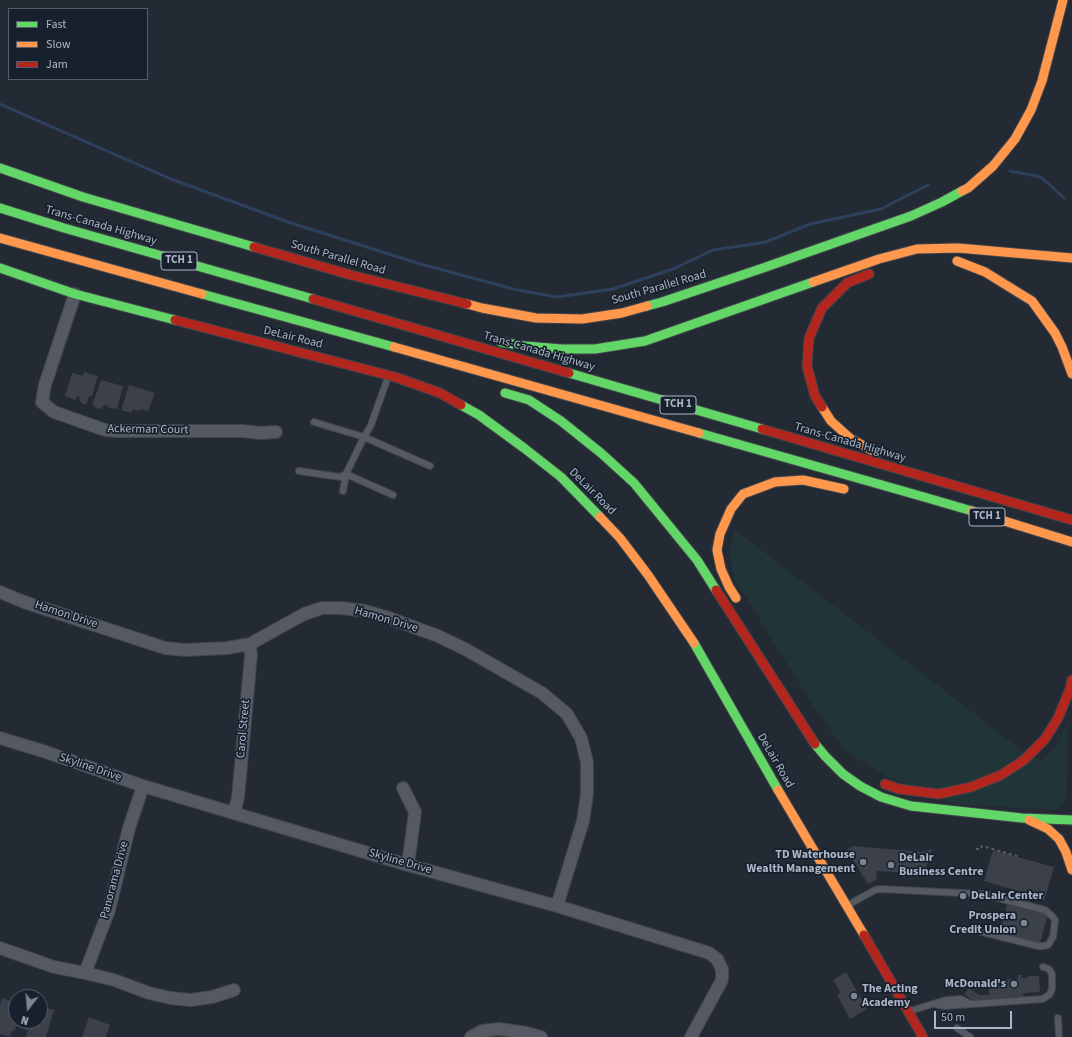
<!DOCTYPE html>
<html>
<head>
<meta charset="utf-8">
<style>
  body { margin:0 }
  #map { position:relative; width:1072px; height:1037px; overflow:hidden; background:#242a33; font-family:"Source Sans 3",sans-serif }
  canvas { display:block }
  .legend { position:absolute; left:8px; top:8px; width:140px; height:72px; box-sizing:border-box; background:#17212e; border:1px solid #535d6b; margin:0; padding:5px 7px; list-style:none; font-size:12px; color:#acb6c6 }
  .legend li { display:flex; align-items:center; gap:8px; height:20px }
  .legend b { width:20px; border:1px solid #535d6b }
  .north { position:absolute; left:8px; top:989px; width:40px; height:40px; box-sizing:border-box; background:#17212e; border:1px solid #535d6b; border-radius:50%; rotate:196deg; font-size:11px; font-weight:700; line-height:16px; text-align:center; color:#acb6c6 }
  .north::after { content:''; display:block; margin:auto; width:14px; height:18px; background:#7c8593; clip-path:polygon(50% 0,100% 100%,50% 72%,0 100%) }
  .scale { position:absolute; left:934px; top:1011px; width:78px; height:18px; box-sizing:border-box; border:2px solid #acb6c6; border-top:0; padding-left:5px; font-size:12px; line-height:14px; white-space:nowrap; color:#acb6c6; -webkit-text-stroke:3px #17212e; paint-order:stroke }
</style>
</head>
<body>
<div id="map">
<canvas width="1072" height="1037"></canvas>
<ul class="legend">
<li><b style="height:5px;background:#63d668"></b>Fast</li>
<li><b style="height:5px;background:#ff974d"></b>Slow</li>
<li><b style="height:5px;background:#b3261e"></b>Jam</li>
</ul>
<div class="north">N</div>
<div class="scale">50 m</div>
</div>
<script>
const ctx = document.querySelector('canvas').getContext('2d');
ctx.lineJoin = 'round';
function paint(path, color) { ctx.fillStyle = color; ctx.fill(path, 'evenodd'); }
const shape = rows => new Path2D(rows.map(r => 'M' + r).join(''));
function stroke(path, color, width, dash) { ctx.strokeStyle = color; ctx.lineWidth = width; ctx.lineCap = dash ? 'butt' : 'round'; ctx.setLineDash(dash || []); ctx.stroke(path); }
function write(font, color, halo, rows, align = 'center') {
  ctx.font = font + ' "Source Sans 3",sans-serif'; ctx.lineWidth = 3.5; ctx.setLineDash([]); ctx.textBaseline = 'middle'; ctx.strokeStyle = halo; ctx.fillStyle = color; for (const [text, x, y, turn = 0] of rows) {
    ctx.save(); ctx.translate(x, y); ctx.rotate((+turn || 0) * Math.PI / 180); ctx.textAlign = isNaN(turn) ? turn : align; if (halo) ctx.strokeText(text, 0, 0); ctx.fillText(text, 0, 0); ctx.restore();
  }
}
paint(shape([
  [734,529,1024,752,1042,760,1056,747,1068,720,1067,798,1057,810,954,804,890,778,846,752,810,701,734,578,730,553]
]), '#213539');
stroke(shape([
  [0,104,171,179,288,222,417,263,517,290,557,297,613,289,673,269,713,250,766,242,810,224,881,209,928,185],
  [1010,171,1041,177,1064,198]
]), '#2d405c', 3);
paint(shape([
  [84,372,98,376,92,396,89,396,87,403,85,405,79,401,80,397,77,396,75,400,65,396,72,373,83,376],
  [101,380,123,386,117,409,109,408,107,405,104,405,102,408,98,409,92,405],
  [129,385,155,393,148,411,141,409,140,411,133,409,131,413,121,410],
  [853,846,922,852,932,849,928,864,927,864,924,874,877,871,876,880,868,884,847,850],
  [993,850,1054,867,1044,901,1017,894,1018,891,984,881],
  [1015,896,1024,899,1022,907,1048,913,1040,944,1000,933,1007,904,1012,905],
  [846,972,867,1009,850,1019,837,995,841,993,833,980],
  [1018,975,1022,975,1022,978,1028,978,1028,976,1039,976,1040,992,1023,993,1024,998,974,1001,964,994,969,988,979,995,989,995,988,980,1018,979],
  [2,998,16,1003,16,1021,40,1021,40,1006,54,1010,46,1037,26,1037,28,1030,16,1026,15,1031,12,1031,10,1037,0,1034,0,1006],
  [89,1017,110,1025,106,1037,82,1037]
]), '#3b4049');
const lane = shape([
  [314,422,364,437,430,466],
  [299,471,340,477,346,474,393,495],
  [343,491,346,474,364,437,371,425,388,377],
  [848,905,875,890,880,889,982,894,1045,910,1052,916,1055,920,1053,937,1048,945,1043,946,1038,946,982,932],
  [935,1004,945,1006,1043,999,1050,994,1052,989,1052,974,1049,969,1043,967],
  [910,1011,946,1000,961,999,971,1004],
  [1058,1018,1059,1037],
  [957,1028,970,1037]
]);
const street = shape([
  [75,294,45,385,42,402,54,412,105,430,116,431,242,431,261,433,276,432],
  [0,592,24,602,165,648,185,650,227,648,250,644,304,614,322,608,341,608,365,611,389,618,438,636,465,649,542,693,567,714,581,738,587,762,587,794,583,821,557,906],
  [0,738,46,752,143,786,408,865,557,906,709,953,717,959,722,969,722,980,691,1037],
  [403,788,415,812,408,865],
  [234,812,238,798,251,655,250,644],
  [0,948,54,967,85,973,114,980,149,993,170,998,191,1000,212,997,234,990],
  [85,973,109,910,129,828,143,786],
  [471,1037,482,1031,499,1029,527,1033,541,1037]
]);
const fast = shape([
  [0,168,83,197,254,247],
  [0,208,64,228,313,299],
  [0,268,75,294,175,320],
  [202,294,394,347],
  [647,306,662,302,763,268,911,216,942,202,962,191],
  [501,342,525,346,562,349,595,349,645,341,813,282],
  [569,373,762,429],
  [505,393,529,400,561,421,601,453,634,483,697,560,716,590],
  [461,405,479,415,524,448,561,477,600,517],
  [699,433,924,497,972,511],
  [694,643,778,790],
  [815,744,825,756,843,774,860,786,881,797,911,806,1022,818,1072,820]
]);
const slow = shape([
  [962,191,968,188,993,166,1015,139,1031,110,1042,81,1063,0],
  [0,238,202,294],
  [957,261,985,272,1032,301,1055,333,1062,347,1072,374],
  [813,282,879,259,917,249,958,248,1072,258],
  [467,304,482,308,536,318,582,319,622,313,647,306],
  [394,347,699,433],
  [822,407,831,421,851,439,877,453],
  [972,511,1072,542],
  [600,517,620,538,648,575,694,643],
  [736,598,729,587,721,569,717,550,720,534,731,509,743,494,775,482,803,480,844,489],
  [778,790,864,935],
  [1029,820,1048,829,1059,839,1066,852,1072,870]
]);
const jam = shape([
  [254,247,351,275,467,304],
  [313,299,569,373],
  [175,320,395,377,440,393,461,405],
  [822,407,815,396,807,366,809,338,822,308,847,283,869,274],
  [762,429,1072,520],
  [716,590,815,744],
  [885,784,899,789,939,794,971,787,1001,775,1024,760,1045,739,1058,718,1070,689,1072,680],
  [864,935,923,1037]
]);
stroke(lane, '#40444b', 8);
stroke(street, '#40444b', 14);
stroke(fast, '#40444b', 11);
stroke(slow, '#40444b', 11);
stroke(jam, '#40444b', 11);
stroke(shape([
  [976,849,981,849,982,846,1020,857]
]), '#565d64', 2, [3, 3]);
stroke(lane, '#545962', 6);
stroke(street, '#545962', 12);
stroke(fast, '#63d668', 9);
stroke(slow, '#ff974d', 9);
stroke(jam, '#b3261e', 9);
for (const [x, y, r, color] of [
  [863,862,4,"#7c8593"],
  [891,865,4,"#7c8593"],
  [963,896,4,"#7c8593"],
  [1024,923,4,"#7c8593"],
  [1014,984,4,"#7c8593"],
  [854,996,4,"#7c8593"]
]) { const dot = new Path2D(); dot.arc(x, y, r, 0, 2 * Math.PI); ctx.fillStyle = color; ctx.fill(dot); stroke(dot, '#17212e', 1.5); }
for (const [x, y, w] of [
  [179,261,36],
  [678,405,36],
  [987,517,36]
]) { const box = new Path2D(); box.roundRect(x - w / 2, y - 9, w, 18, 3); ctx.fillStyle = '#17212e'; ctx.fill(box); stroke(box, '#acb6c6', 1); }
write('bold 11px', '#acb6c6', null, [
  ["TCH 1",179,261],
  ["TCH 1",678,405],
  ["TCH 1",987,517]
]);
write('12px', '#acb6c6', '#17212e', [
  ["Trans-Canada Highway",101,226,16],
  ["South Parallel Road",338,258,16],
  ["South Parallel Road",659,288,-16],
  ["DeLair Road",293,338,14],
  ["Trans-Canada Highway",539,352,16],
  ["Ackerman Court",148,430,1],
  ["Trans-Canada Highway",850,443,16],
  ["DeLair Road",592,492,45],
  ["Hamon Drive",66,615,18],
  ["Hamon Drive",386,620,16],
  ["Carol Street",244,729,-85],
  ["DeLair Road",775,761,60],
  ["Skyline Drive",90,768,19],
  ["Skyline Drive",400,862,16],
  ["Panorama Drive",115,880,-75]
]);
write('bold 12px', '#acb6c6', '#17212e', [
  ["TD Waterhouse",855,855],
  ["Wealth Management",855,869],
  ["DeLair",899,858,"left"],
  ["Business Centre",899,872,"left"],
  ["DeLair Center",971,896,"left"],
  ["Prospera",1016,916],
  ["Credit Union",1016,930],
  ["McDonald's",1006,984],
  ["The Acting",862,989,"left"],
  ["Academy",862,1003,"left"]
], 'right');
</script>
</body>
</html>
